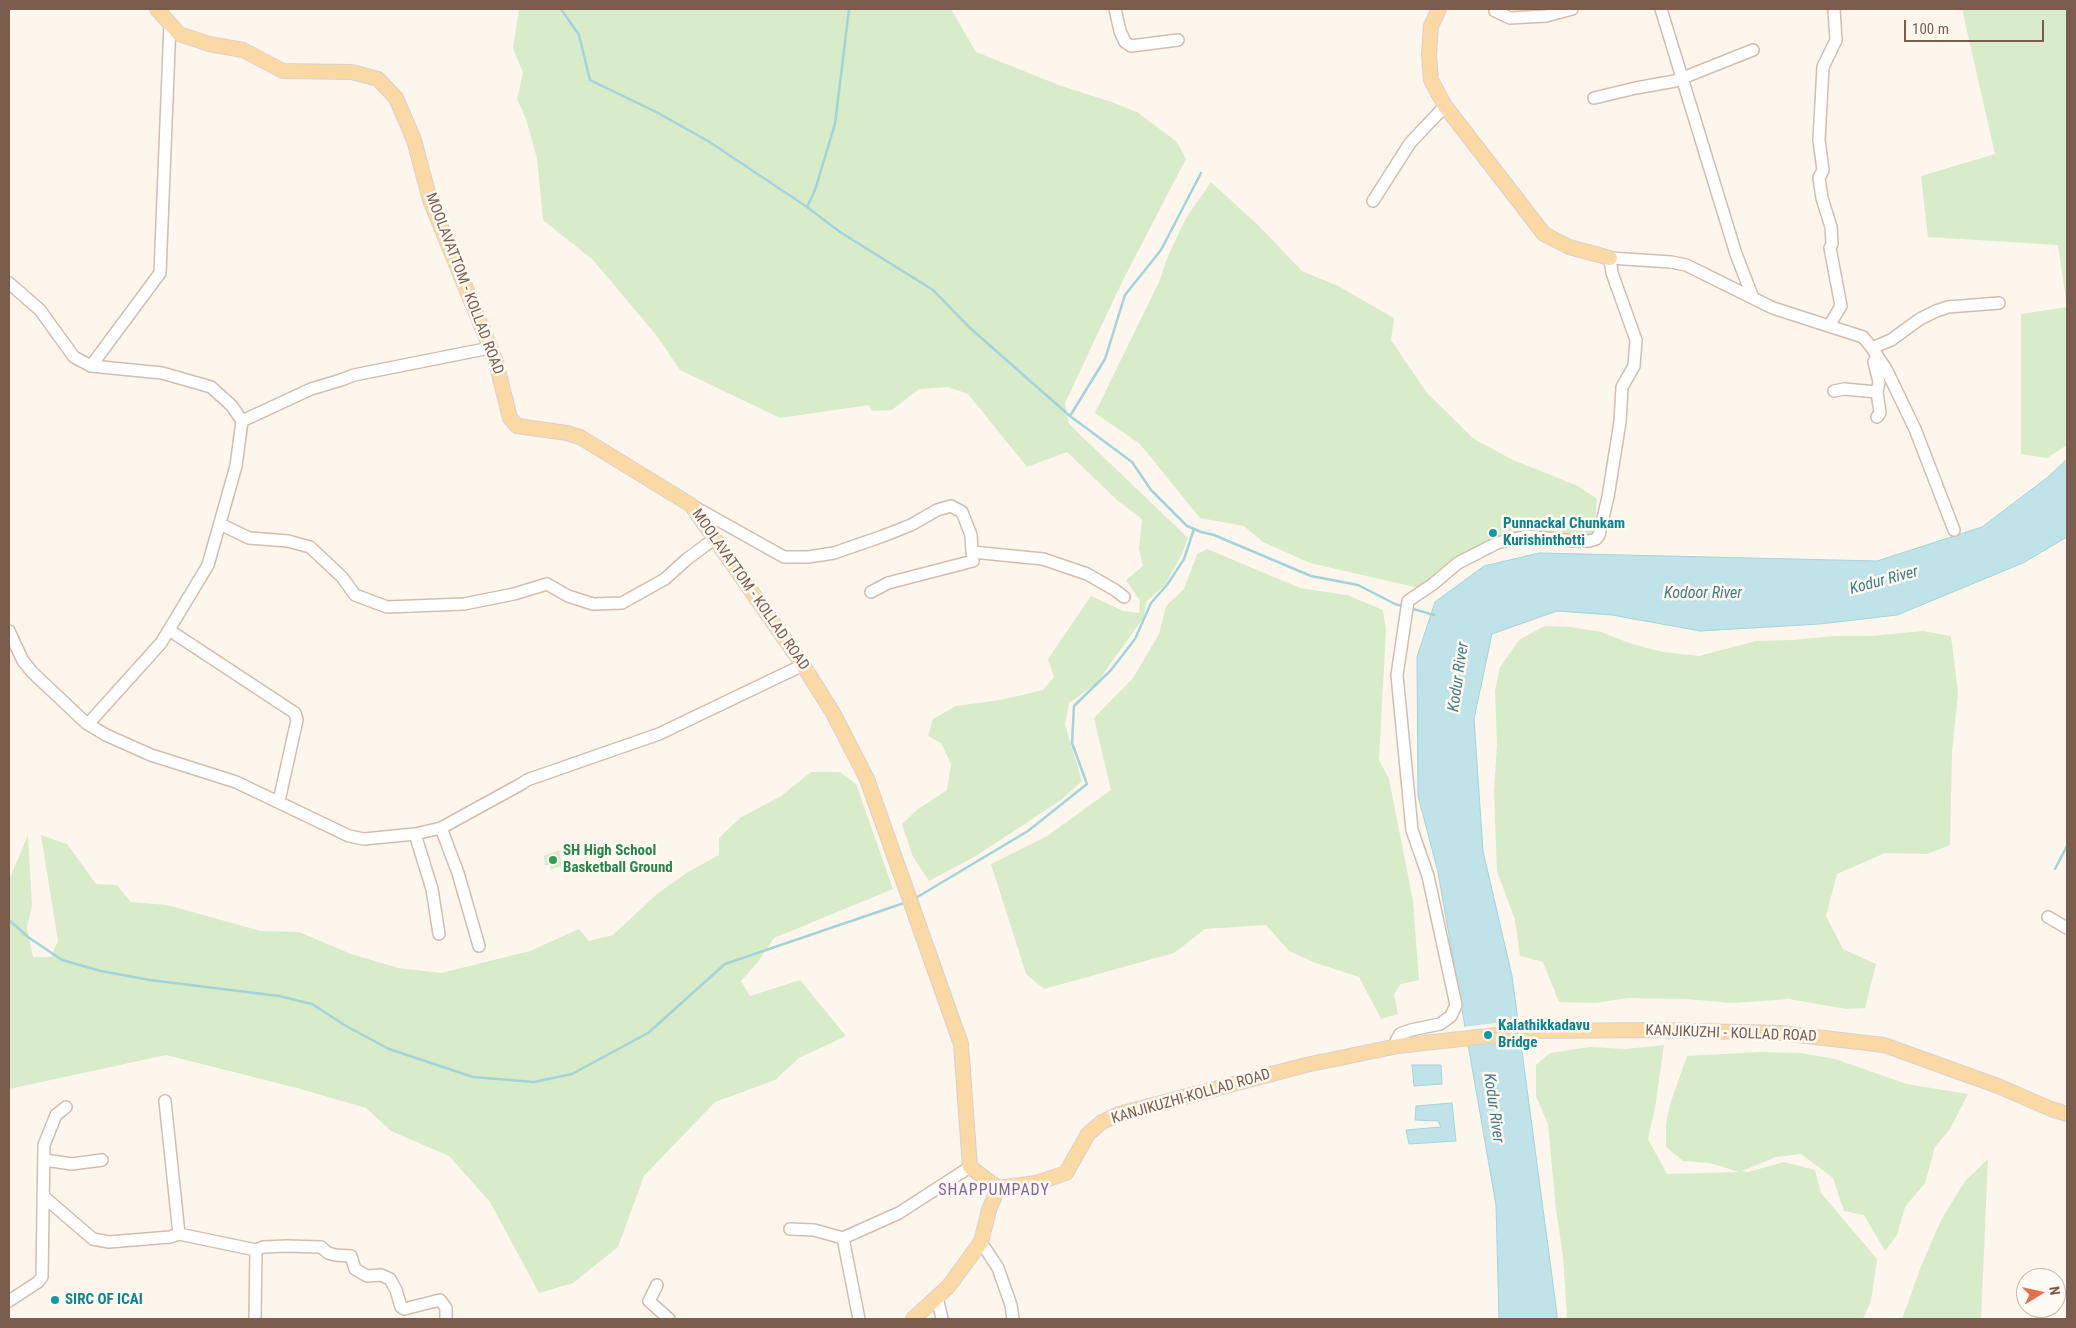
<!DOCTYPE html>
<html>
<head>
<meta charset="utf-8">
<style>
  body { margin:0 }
  #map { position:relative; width:2076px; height:1328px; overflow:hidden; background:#fdf6ec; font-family:"Roboto Condensed",sans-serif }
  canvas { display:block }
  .frame { position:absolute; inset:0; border:10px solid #7a5c4d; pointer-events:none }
  .north { position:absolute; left:2016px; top:1268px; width:50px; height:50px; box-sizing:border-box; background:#fffaf3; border:1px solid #cabbb1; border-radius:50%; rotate:81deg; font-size:14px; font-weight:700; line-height:20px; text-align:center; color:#7a5c4d }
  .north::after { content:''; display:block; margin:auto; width:18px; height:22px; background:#e76f51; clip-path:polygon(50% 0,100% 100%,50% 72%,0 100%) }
  .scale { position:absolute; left:1904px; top:20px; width:140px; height:22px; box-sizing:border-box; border:2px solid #7a5c4d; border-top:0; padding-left:6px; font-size:15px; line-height:18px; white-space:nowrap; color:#7a5c4d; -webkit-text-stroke:4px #fffaf3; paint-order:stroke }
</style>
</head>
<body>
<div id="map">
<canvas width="2076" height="1328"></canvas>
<div class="frame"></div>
<div class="north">N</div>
<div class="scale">100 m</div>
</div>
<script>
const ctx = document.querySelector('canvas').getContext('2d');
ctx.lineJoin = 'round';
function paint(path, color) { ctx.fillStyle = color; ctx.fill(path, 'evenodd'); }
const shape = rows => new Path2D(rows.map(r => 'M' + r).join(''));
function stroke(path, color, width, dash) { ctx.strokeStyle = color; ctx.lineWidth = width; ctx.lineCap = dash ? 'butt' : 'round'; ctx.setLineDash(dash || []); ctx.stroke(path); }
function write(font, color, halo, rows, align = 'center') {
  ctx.font = font + ' "Roboto Condensed",sans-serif'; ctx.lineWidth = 5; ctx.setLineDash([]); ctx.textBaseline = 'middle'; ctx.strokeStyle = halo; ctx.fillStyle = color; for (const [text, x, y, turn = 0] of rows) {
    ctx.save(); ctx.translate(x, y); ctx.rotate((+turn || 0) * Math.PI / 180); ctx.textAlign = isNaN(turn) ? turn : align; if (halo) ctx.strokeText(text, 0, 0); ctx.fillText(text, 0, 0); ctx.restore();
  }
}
paint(shape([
  [519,9,951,9,976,52,1061,86,1109,101,1137,112,1177,142,1186,159,1123,280,1065,403,1069,424,1188,538,1182,554,1165,585,1146,602,1144,617,1096,684,1069,703,1065,725,1082,781,1061,800,976,856,929,881,913,857,902,824,918,809,947,790,951,764,941,743,928,736,933,719,956,706,1000,700,1043,690,1054,677,1048,659,1091,596,1123,611,1139,613,1140,601,1126,580,1143,566,1139,549,1142,519,1118,501,1067,452,1027,467,968,394,948,387,919,389,892,410,872,411,869,405,780,418,680,370,657,336,593,260,543,220,537,158,526,119,517,99,523,73,513,48],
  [1962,9,2067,9,2067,445,2047,458,2021,454,2021,314,2067,307,2058,245,1928,237,1921,176,1995,154],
  [1211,182,1259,226,1302,271,1338,286,1394,318,1391,340,1427,393,1474,439,1513,460,1578,486,1597,499,1594,533,1583,539,1509,535,1423,589,1310,563,1263,542,1244,526,1200,518,1140,444,1095,413,1159,282,1168,256,1186,218],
  [1207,549,1300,588,1347,595,1383,610,1386,630,1379,760,1389,779,1413,901,1419,980,1401,984,1394,994,1398,1014,1381,1019,1359,977,1313,962,1289,951,1266,925,1205,929,1174,953,1044,989,1026,974,991,864,1047,836,1111,790,1094,718,1133,678,1159,634,1166,606,1184,589,1197,554],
  [1544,626,1570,627,1601,632,1632,644,1663,652,1699,656,1756,641,1793,640,1834,636,1871,636,1923,631,1951,636,1958,692,1952,753,1950,845,1927,854,1885,853,1837,874,1826,916,1843,949,1876,964,1865,1008,1846,1009,1789,999,1733,1003,1686,999,1628,998,1596,1003,1559,1002,1543,962,1520,956,1515,920,1497,871,1494,792,1497,744,1495,691,1500,667,1519,640],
  [811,772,840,772,856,784,893,889,774,938,758,962,741,981,750,996,800,980,846,1036,799,1058,775,1080,715,1102,644,1176,618,1247,573,1283,539,1293,490,1202,449,1156,391,1131,366,1108,297,1088,166,1055,9,1089,9,880,28,835,32,905,27,928,33,957,51,957,58,941,41,835,67,844,96,884,117,885,131,902,167,905,261,931,299,932,351,954,398,968,441,973,530,951,579,929,589,941,613,935,657,894,688,872,719,855,719,838,740,818,781,796],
  [559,850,562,865,551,870,550,865,545,865,544,856],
  [1664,1045,1655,1108,1648,1139,1667,1174,1739,1172,1710,1163,1683,1161,1666,1147,1666,1124,1670,1104,1687,1056,1759,1052,1801,1053,1835,1059,1907,1084,1968,1094,1950,1129,1935,1147,1925,1183,1905,1207,1897,1235,1885,1251,1864,1215,1844,1211,1833,1178,1801,1154,1776,1157,1742,1171,1748,1172,1784,1162,1815,1170,1821,1193,1877,1259,1871,1301,1863,1319,1567,1319,1563,1256,1556,1210,1548,1124,1536,1096,1536,1065,1550,1053,1590,1047,1626,1049],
  [1988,1159,1981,1319,1902,1319,1920,1269,1941,1220,1965,1181]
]), '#d8ecc9');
const water = shape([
  [2067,459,2067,537,2023,563,1897,615,1820,624,1700,631,1612,615,1557,611,1492,634,1474,719,1483,851,1512,976,1557,1314,1557,1319,1499,1319,1496,1205,1438,872,1418,796,1417,657,1435,602,1484,566,1539,553,1877,561,1982,527,2048,477,2067,459],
  [1412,1065,1441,1065,1442,1084,1414,1086,1412,1065],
  [1452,1103,1456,1141,1409,1144,1406,1130,1441,1127,1438,1121,1415,1120,1416,1106,1452,1103]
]);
paint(water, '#bfe3e8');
stroke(water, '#a5d3da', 1);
paint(shape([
  [1520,1020,1522,1035,1466,1043,1463,1027]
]), '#fdf6ec');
stroke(shape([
  [561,9,579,35,590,80,658,113,708,141,807,207,840,232,933,290,969,327,1029,380,1070,416,1132,462,1151,490,1187,526,1201,532,1214,535,1311,576,1358,585,1395,604,1405,607],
  [807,207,815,190,835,124,849,9],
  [1070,416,1105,359,1125,295,1161,250,1201,173],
  [1410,608,1434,615],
  [2055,869,2067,846],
  [914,899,1028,831,1087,784,1072,743,1074,706,1111,670,1135,639,1151,603,1167,585,1184,559,1194,529],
  [9,920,28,937,62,960,101,971,150,980,279,996,312,1004,346,1026,389,1049,473,1077,534,1082,572,1074,648,1033,725,964,907,902]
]), '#a5d3da', 2.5);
const minor = shape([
  [1115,9,1120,31,1125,42,1131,46,1178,40],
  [1496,9,1495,11,1510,18,1546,16,1572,9],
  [1661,9,1736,254,1753,298],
  [1594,98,1636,88,1675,81,1753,50],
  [1373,201,1410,143,1445,106],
  [9,283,40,310,74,357,91,366,162,373,211,387,232,406,242,421,236,466,208,565,161,643,88,724],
  [1829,326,1841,306,1830,248,1832,244,1831,227,1822,198,1819,178,1823,170,1819,140,1823,67,1836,40,1834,9],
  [1872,348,1891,340,1920,319,1936,311,1948,307,1999,303],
  [91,366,160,273,170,24],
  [1834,391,1844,389,1877,392,1879,382,1874,362,1877,356],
  [1877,392,1880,413,1877,417],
  [242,421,311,389,341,380,354,375,490,348],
  [693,506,784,557,808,557,834,553,883,536,911,525,937,510,951,506,962,512,971,535,972,552,1043,559,1087,574,1115,590,1124,597],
  [220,524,249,538,288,541,310,547,342,577,355,595,387,607,464,604,514,594,547,584,568,596,593,604,622,603,665,579,687,559,714,539],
  [871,592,888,583,973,561,972,552],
  [169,630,295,713,297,720,279,801],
  [9,631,23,661,33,673,86,723,106,735,151,755,236,782,349,836,364,839,415,834,441,828,523,783,527,780,659,734,803,665],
  [441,828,458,873,479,946],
  [415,834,432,889,439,934],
  [2048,917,2067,928],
  [1398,1046,1396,1041,1400,1034,1411,1030,1440,1024,1451,1016,1456,1005,1428,876,1412,830,1397,675,1408,601,1433,584,1458,563,1497,543,1527,536,1574,541,1589,541,1596,539,1599,535,1608,497,1620,422,1622,387,1634,366,1636,340,1612,273,1610,258,1671,262,1686,265,1773,308,1863,337,1872,348,1886,369,1915,429,1954,530],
  [165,1101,179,1234],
  [44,1160,72,1164,102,1160],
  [43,1196,93,1239,109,1242,170,1237,179,1234,256,1250],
  [790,1229,814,1230,843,1238,899,1213,970,1167],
  [843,1238,859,1319],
  [981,1242,998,1268,1011,1305,1013,1319],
  [657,1285,649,1301,669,1319],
  [937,1297,942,1319],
  [9,1301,38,1282,42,1277,44,1145,56,1115,66,1107],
  [255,1319,256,1250,263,1247,287,1246,321,1247,328,1253,335,1255,351,1256,355,1269,367,1276,381,1275,390,1279,396,1290,401,1307,404,1309,440,1300,446,1308,446,1319]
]);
const major = shape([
  [157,9,179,34,209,44,243,50,283,71,352,72,378,79,396,98,414,140,430,200,496,362,510,418,517,426,567,433,580,437,691,505,803,665,833,713,867,779,961,1044,970,1167,998,1188],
  [1439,9,1431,26,1429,55,1431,80,1445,106,1544,234,1569,247,1610,258],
  [913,1319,948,1287,981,1242,989,1210,998,1188,1036,1183,1066,1173,1088,1134,1102,1122,1119,1114,1306,1065,1398,1046,1532,1031,1653,1030,1781,1033,1884,1045,1998,1086,2051,1109,2067,1114]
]);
stroke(minor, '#d1beb0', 14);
stroke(major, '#dad1cd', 16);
stroke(minor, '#fff', 11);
stroke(major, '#fbd9a5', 14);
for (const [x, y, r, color] of [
  [1493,533,5,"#0f9aa8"],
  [553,860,5,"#2e9e5b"],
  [1488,1035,5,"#0f9aa8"],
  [55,1300,5,"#0f9aa8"]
]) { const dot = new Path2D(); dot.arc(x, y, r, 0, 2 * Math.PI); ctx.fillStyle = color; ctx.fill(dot); stroke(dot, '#fffaf3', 2); }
write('15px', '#7a5c4d', '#fffaf3', [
  ["MOOLAVATTOM - KOLLAD ROAD",464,284,69],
  ["MOOLAVATTOM - KOLLAD ROAD",750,590,55],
  ["KANJIKUZHI - KOLLAD ROAD",1731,1034,2],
  ["KANJIKUZHI-KOLLAD ROAD",1191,1097,-16]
]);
write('bold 15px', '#0d838f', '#fffaf3', [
  ["Punnackal Chunkam",1503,524],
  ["Kurishinthotti",1503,541],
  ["Kalathikkadavu",1498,1026],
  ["Bridge",1498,1043],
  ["SIRC OF ICAI",65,1300]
], 'left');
write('bold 15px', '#27864d', '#fffaf3', [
  ["SH High School",563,851],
  ["Basketball Ground",563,868]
], 'left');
write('italic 16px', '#437c86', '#fffaf3', [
  ["Kodur River",1884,581,-15],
  ["Kodoor River",1703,594],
  ["Kodur River",1459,677,-82],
  ["Kodur River",1493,1108,82]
]);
ctx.letterSpacing = '1px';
write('16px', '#846695', '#fffaf3', [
  ["SHAPPUMPADY",994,1191]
]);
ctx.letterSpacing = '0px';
</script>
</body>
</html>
